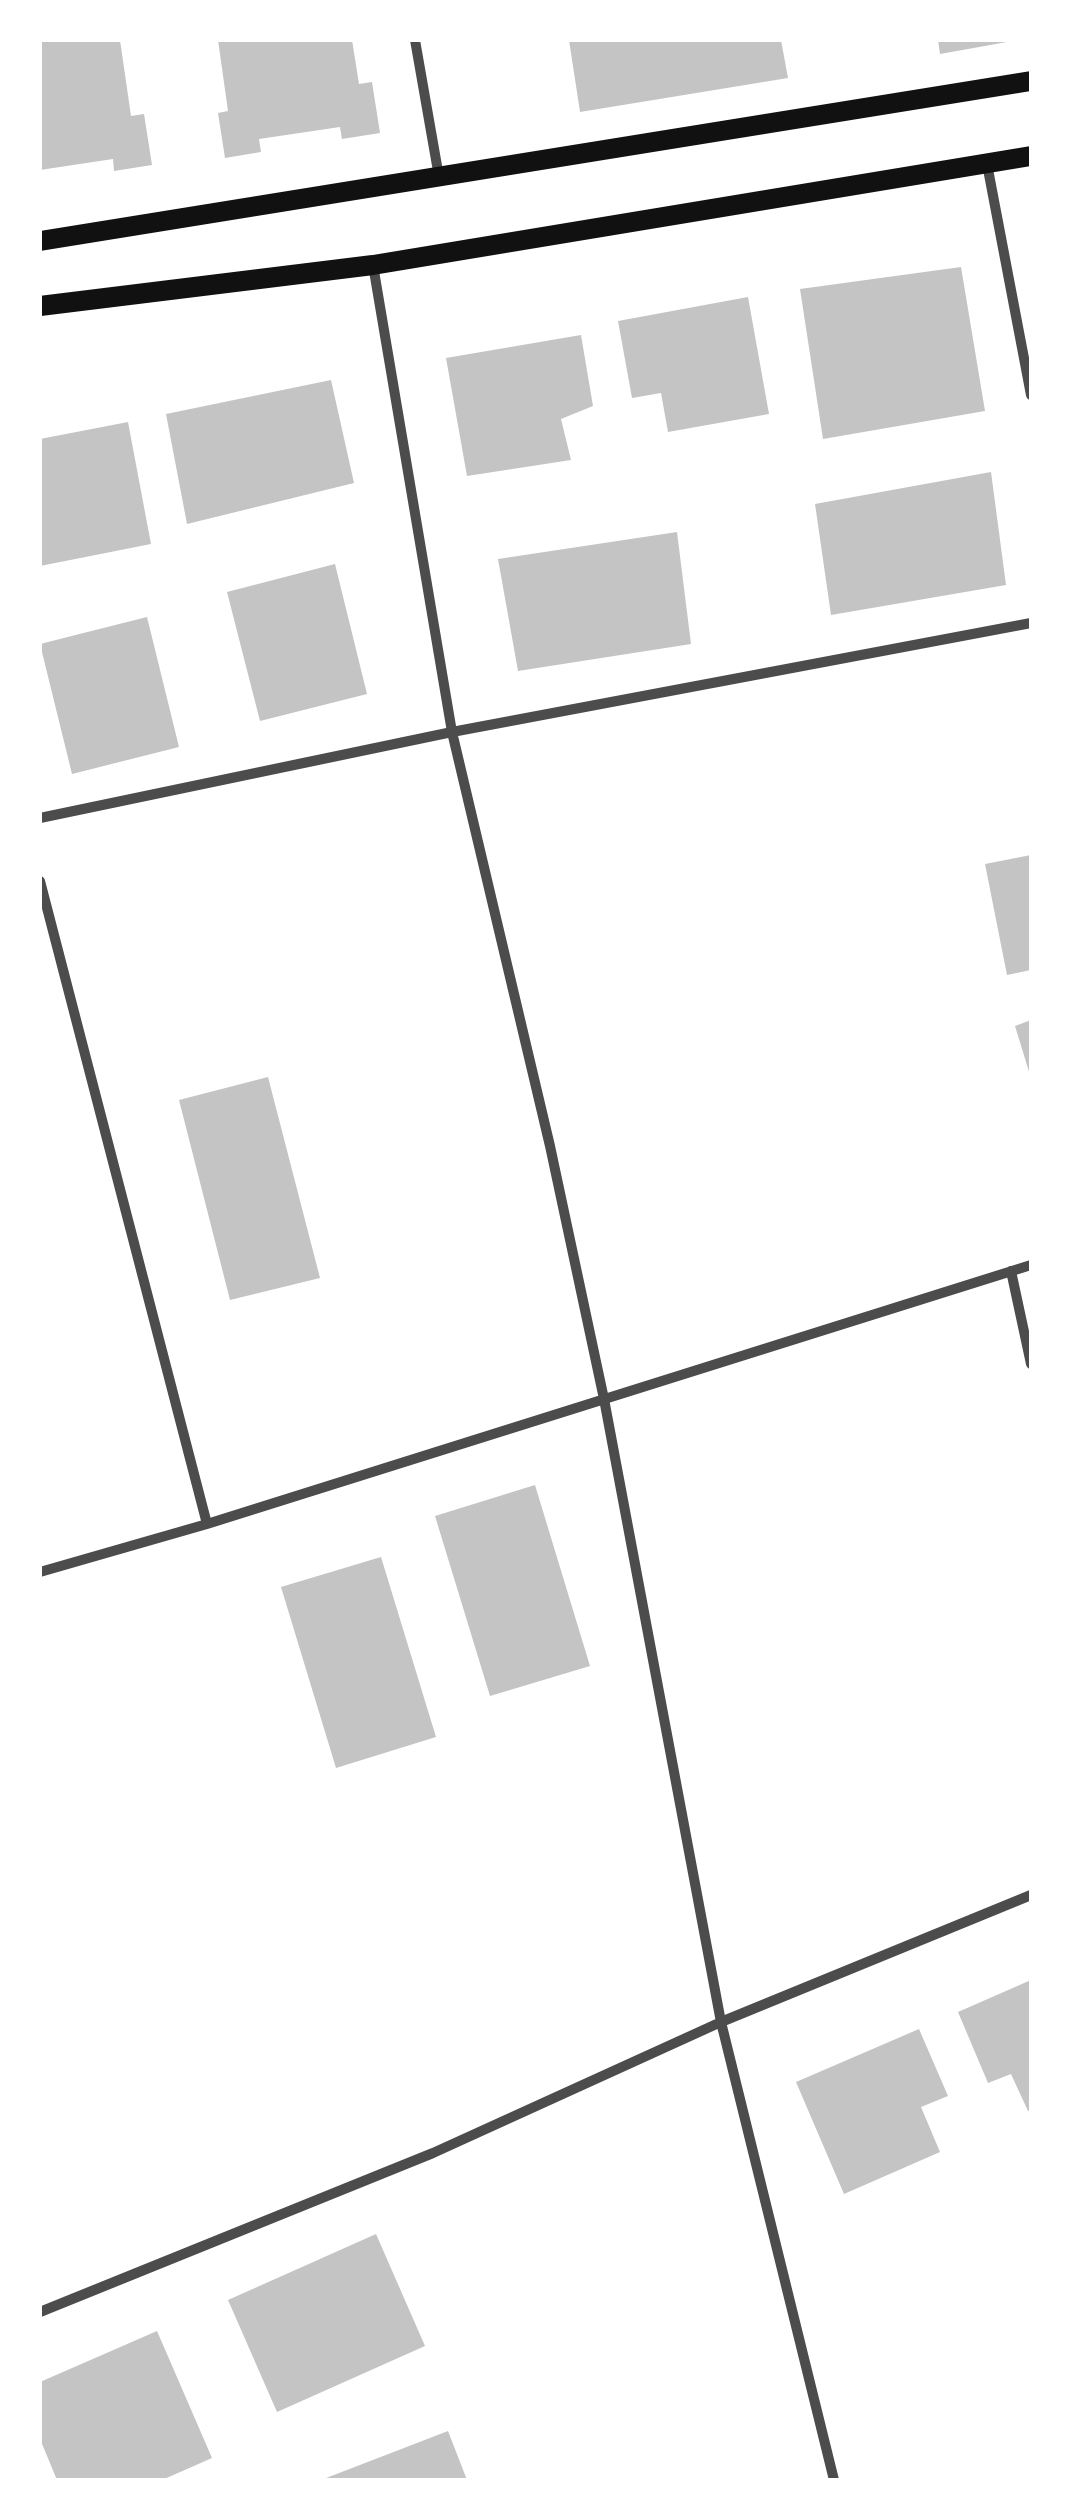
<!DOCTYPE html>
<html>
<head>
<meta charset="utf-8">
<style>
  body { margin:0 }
  #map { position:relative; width:1071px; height:2520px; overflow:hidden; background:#fff; font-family:"PT Sans Narrow",sans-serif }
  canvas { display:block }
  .frame { position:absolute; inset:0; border:42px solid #fff; pointer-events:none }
</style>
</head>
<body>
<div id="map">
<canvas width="1071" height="2520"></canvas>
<div class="frame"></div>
</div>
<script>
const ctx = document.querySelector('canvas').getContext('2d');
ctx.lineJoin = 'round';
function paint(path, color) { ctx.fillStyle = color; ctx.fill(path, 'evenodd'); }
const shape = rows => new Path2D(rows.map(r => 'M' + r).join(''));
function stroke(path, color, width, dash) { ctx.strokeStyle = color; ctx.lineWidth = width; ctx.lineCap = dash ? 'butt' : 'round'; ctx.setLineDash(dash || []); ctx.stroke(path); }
paint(shape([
  [40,40,120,40,131,116,144,114,152,165,114,171,113,159,40,170],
  [218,40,352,40,359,84,372,82,380,133,342,139,340,127,259,139,261,152,225,158,218,113,228,111],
  [569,40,781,40,788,78,580,112],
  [938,40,1007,40,1007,42,940,54],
  [961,267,985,411,823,439,800,289],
  [748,297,769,414,668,432,661,393,632,398,618,321],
  [581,335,593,406,561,419,571,460,467,476,446,358],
  [331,380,354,483,187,524,166,414],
  [128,422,151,544,40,566,40,439],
  [991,472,1006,585,831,615,815,504],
  [677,532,691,644,518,671,498,559],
  [335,564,367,694,260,721,227,592],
  [147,617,179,747,72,774,40,644],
  [1031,855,1031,970,1007,975,985,864],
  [1031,1020,1031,1075,1030,1075,1015,1026],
  [268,1077,320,1278,230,1300,179,1100],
  [535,1485,590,1666,490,1696,435,1516],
  [381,1557,436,1737,336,1768,281,1587],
  [1031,1980,1031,2110,1028,2111,1011,2074,988,2083,958,2012],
  [919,2029,948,2096,921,2107,940,2152,844,2194,796,2082],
  [376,2234,425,2346,277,2412,228,2300],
  [157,2331,212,2458,162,2480,57,2480,40,2439,40,2382],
  [448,2431,467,2480,321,2480]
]), '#c4c4c4');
stroke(shape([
  [415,40,439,177],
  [987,164,1031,395],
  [373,265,452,732,550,1146,604,1399,721,2022,834,2480],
  [40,818,452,732,1031,623],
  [40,881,207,1524],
  [1011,1271,1031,1364],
  [40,1572,207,1524,1031,1265],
  [40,2312,433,2153,721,2022,1031,1895]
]), '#4c4c4c', 10);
stroke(shape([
  [40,241,1031,81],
  [40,306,373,265,1031,156]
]), '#111', 20);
</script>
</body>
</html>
